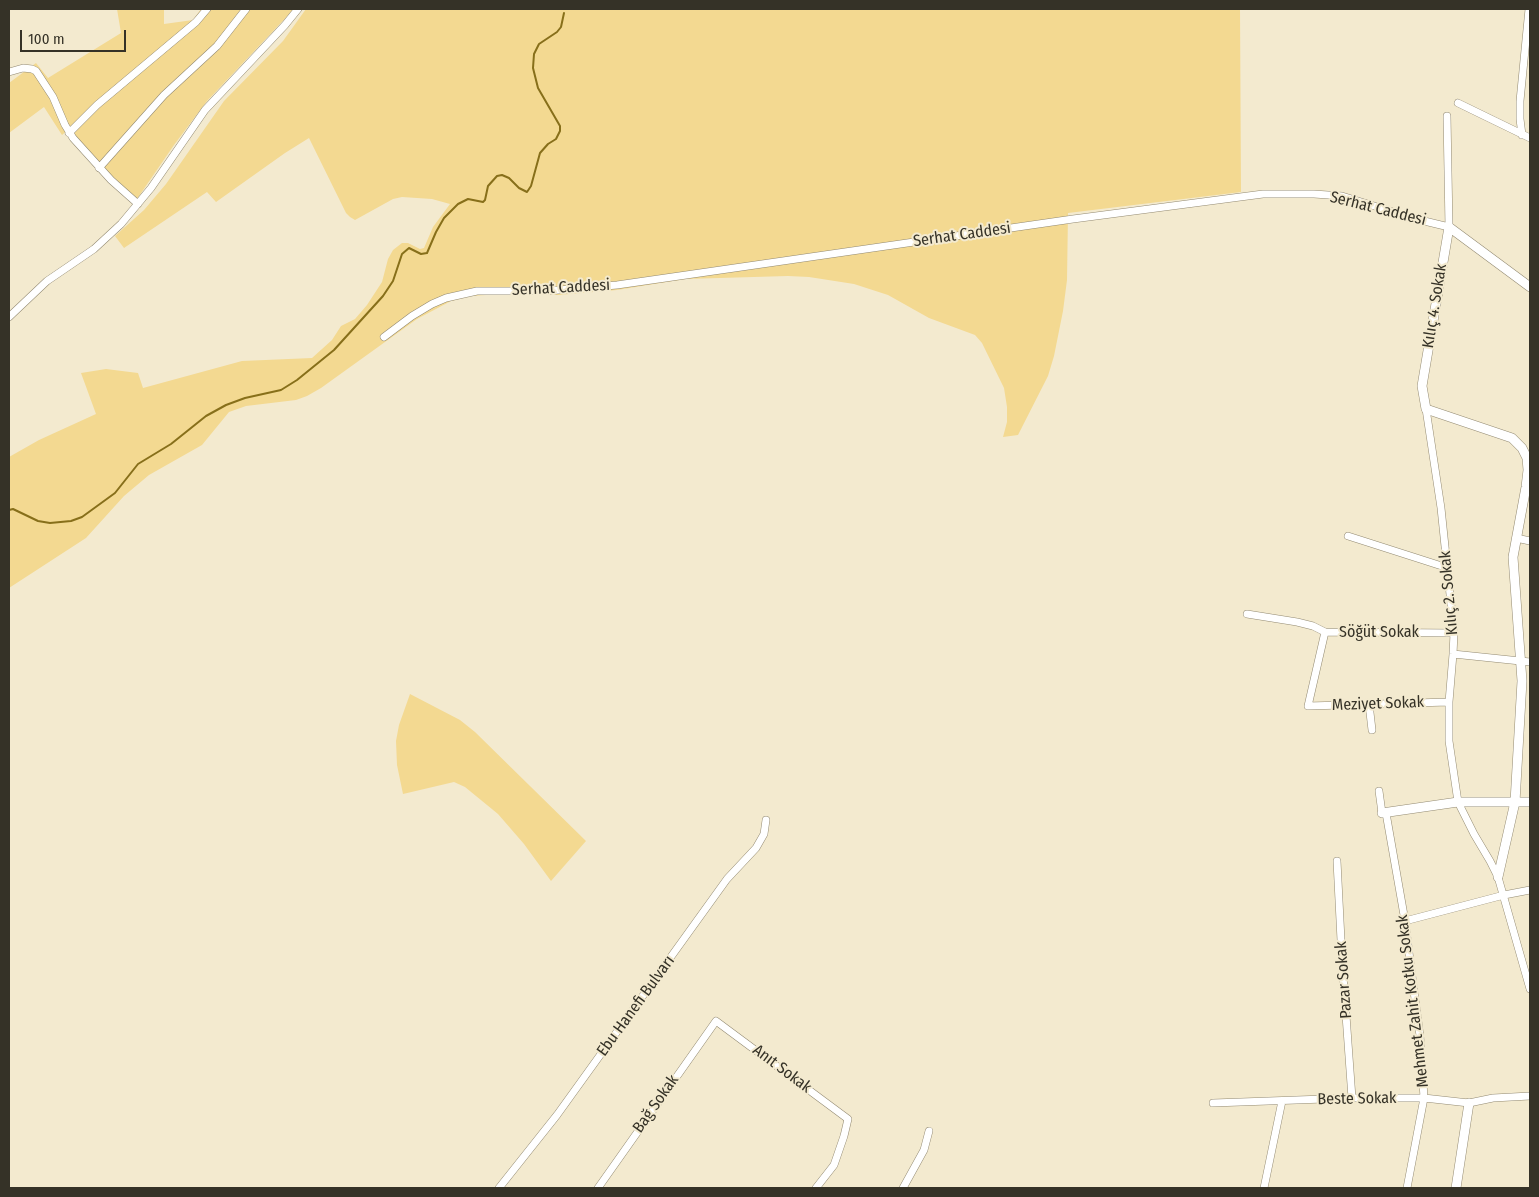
<!DOCTYPE html>
<html>
<head>
<meta charset="utf-8">
<style>
  body { margin:0 }
  #map { position:relative; width:1539px; height:1197px; overflow:hidden; background:#f3eacf; font-family:"Fira Sans Condensed",sans-serif }
  canvas { display:block }
  .frame { position:absolute; inset:0; border:10px solid #353227; pointer-events:none }
  .scale { position:absolute; left:20px; top:30px; width:106px; height:22px; box-sizing:border-box; border:2px solid #353227; border-top:0; padding-left:6px; font-size:15px; line-height:18px; white-space:nowrap; color:#353227; -webkit-text-stroke:4px #f3eacf; paint-order:stroke }
</style>
</head>
<body>
<div id="map">
<canvas width="1539" height="1197"></canvas>
<div class="frame"></div>
<div class="scale">100 m</div>
</div>
<script>
const ctx = document.querySelector('canvas').getContext('2d');
ctx.lineJoin = 'round';
function paint(path, color) { ctx.fillStyle = color; ctx.fill(path, 'evenodd'); }
const shape = rows => new Path2D(rows.map(r => 'M' + r).join(''));
function stroke(path, color, width, dash) { ctx.strokeStyle = color; ctx.lineWidth = width; ctx.lineCap = dash ? 'butt' : 'round'; ctx.setLineDash(dash || []); ctx.stroke(path); }
function write(font, color, halo, rows, align = 'center') {
  ctx.font = font + ' "Fira Sans Condensed",sans-serif'; ctx.lineWidth = 4; ctx.setLineDash([]); ctx.textBaseline = 'middle'; ctx.strokeStyle = halo; ctx.fillStyle = color; for (const [text, x, y, turn = 0] of rows) {
    ctx.save(); ctx.translate(x, y); ctx.rotate((+turn || 0) * Math.PI / 180); ctx.textAlign = isNaN(turn) ? turn : align; if (halo) ctx.strokeText(text, 0, 0); ctx.fillText(text, 0, 0); ctx.restore();
  }
}
paint(shape([
  [117,9,164,9,164,24,193,20,201,9,294,9,207,101,174,145,137,199,104,169,69,129,62,135,44,107,9,133,9,83,36,63,48,78,121,33],
  [306,9,1240,9,1241,192,1068,213,1067,280,1063,311,1054,356,1048,376,1018,435,1003,437,1007,422,1007,407,1004,388,982,343,975,335,929,318,888,295,854,284,809,277,788,276,685,279,617,290,558,295,486,295,470,296,451,301,417,319,321,388,307,396,296,400,246,406,229,412,202,445,149,475,124,496,86,538,9,588,9,457,39,440,96,414,81,373,106,369,138,373,143,388,242,361,312,358,332,340,341,326,355,319,367,305,382,282,388,259,393,250,402,243,408,243,420,249,424,248,433,227,450,204,432,199,402,197,393,199,355,220,350,217,346,213,309,138,285,153,216,202,207,192,124,248,115,236,144,210,166,184,224,101,283,41],
  [410,694,460,720,475,732,586,841,551,881,524,844,498,814,465,787,454,782,403,794,397,765,396,741,399,725]
]), '#f3d991');
stroke(shape([
  [9,510,13,509,38,521,50,523,71,521,82,517,115,493,138,464,171,444,206,416,226,405,245,398,281,390,297,380,334,350,383,296,393,281,402,254,409,248,421,254,427,253,436,232,444,218,458,204,468,199,483,202,485,200,488,186,497,176,502,175,509,178,519,188,527,192,531,186,540,153,548,144,556,139,560,131,560,126,538,88,533,68,534,54,539,44,557,32,561,27,564,13]
]), '#876f1a', 2);
const minor = shape([
  [9,72,23,68,32,69,36,71,53,97,65,125,73,138,111,180,138,204],
  [1458,103,1530,138],
  [69,133,97,105,196,22,207,9],
  [1522,135,1520,119,1520,101,1529,9],
  [99,168,164,95,217,46,246,9],
  [9,317,47,281,94,249,121,224,151,188,205,110,285,25,298,9],
  [384,337,412,316,432,304,446,298,477,291,547,291,617,285,1073,219,1263,194,1314,194,1342,196,1416,219,1449,227,1447,116],
  [1426,409,1441,508,1454,633,1453,654,1449,702,1449,741,1458,802,1474,834,1490,861,1498,877,1530,989],
  [1348,536,1448,568],
  [1516,538,1530,541],
  [1247,614,1297,622,1313,626,1325,632,1454,633],
  [1325,632,1308,706,1449,702],
  [1453,654,1530,662],
  [1369,704,1372,730],
  [1379,791,1382,813],
  [1386,813,1405,921,1413,984,1420,1036,1424,1098,1407,1188],
  [1337,861,1342,960,1352,1098],
  [1405,921,1504,895,1530,890],
  [1213,1103,1352,1098,1424,1098,1469,1103,1493,1098,1530,1096],
  [499,1188,557,1115,727,879,756,848,764,834,766,820],
  [598,1188,716,1021,848,1119,844,1136,834,1165,816,1188],
  [903,1188,924,1150,929,1131],
  [1264,1188,1282,1101]
]);
const tertiary = shape([
  [1382,813,1458,802,1530,802],
  [1498,877,1515,802,1522,681,1513,557,1526,487,1528,470,1527,458,1522,448,1512,438,1426,409,1422,386,1449,227,1530,287],
  [1456,1188,1469,1103]
]);
stroke(minor, '#938a72', 8);
stroke(tertiary, '#938a72', 10);
stroke(minor, '#fff', 7);
stroke(tertiary, '#fff', 9);
write('16px', '#353227', '#f3eacf', [
  ["Serhat Caddesi",1378,209,14],
  ["Serhat Caddesi",962,235,-8],
  ["Serhat Caddesi",561,288,-3],
  ["Kılıç 4. Sokak",1435,306,-81],
  ["Kılıç 2. Sokak",1449,593,-95],
  ["Söğüt Sokak",1379,633],
  ["Meziyet Sokak",1378,704,-2],
  ["Pazar Sokak",1344,980,-94],
  ["Mehmet Zahit Kotku Sokak",1413,1001,-97],
  ["Ebu Hanefi Bulvarı",636,1006,-54],
  ["Anıt Sokak",782,1069,37],
  ["Beste Sokak",1357,1099,-1],
  ["Bağ Sokak",656,1104,-55]
]);
</script>
</body>
</html>
